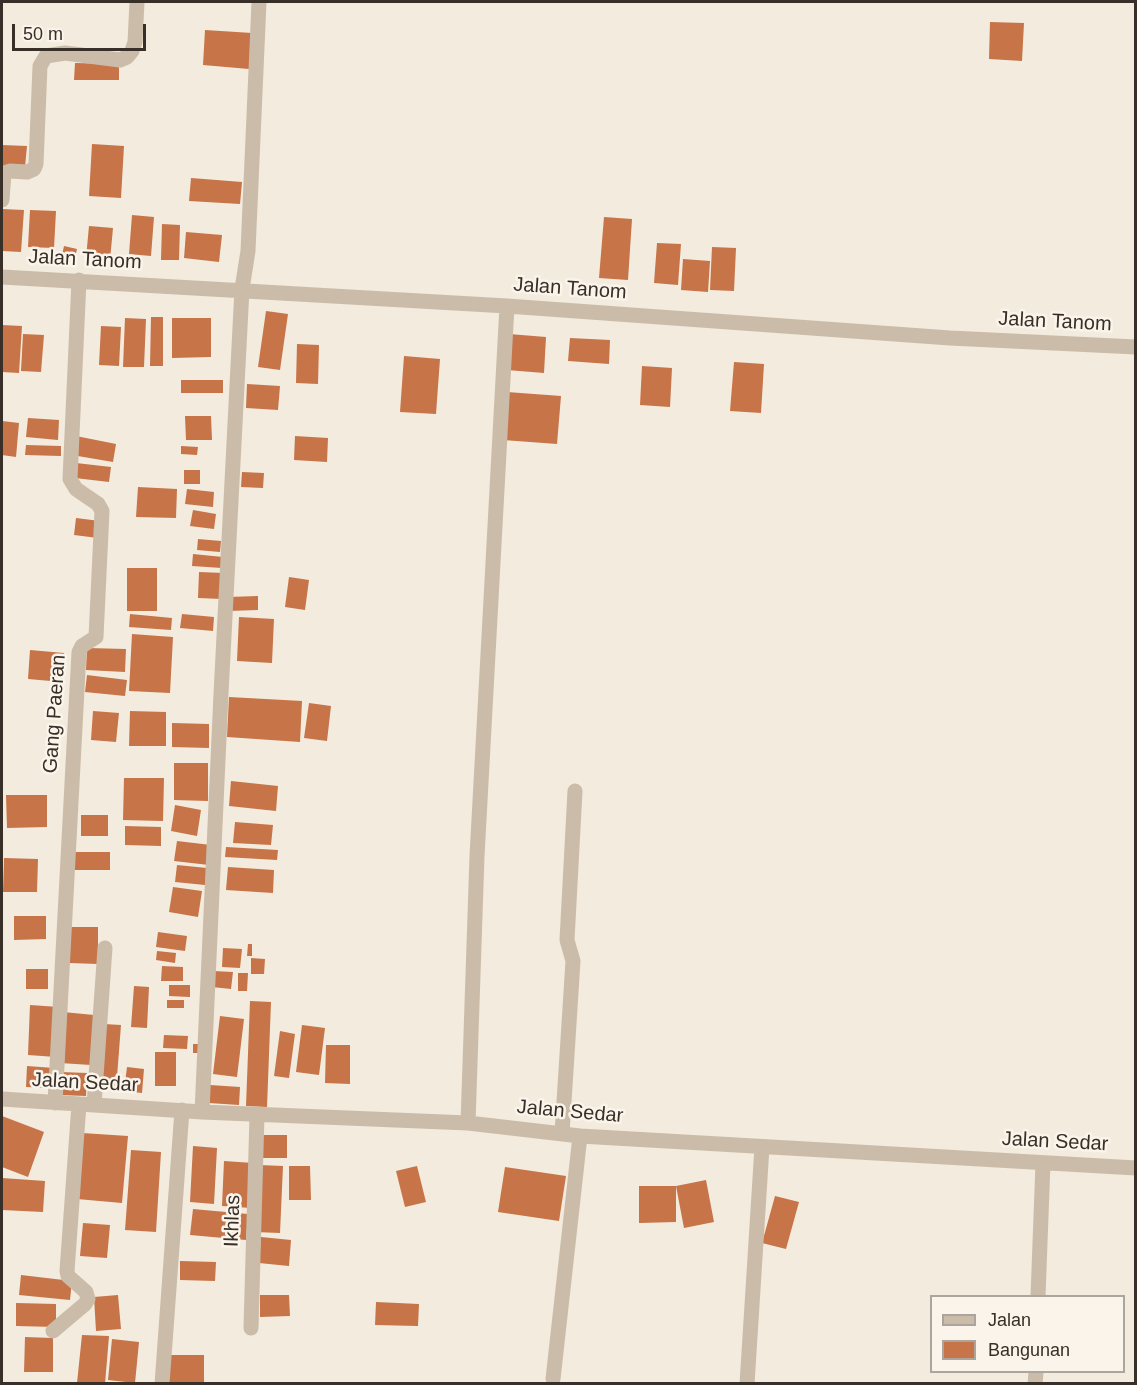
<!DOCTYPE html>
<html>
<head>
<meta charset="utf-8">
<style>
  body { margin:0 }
  #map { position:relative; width:1137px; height:1385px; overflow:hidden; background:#f3ebdd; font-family:Arial,sans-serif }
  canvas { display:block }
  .frame { position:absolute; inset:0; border:3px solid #382f29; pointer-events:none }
  .legend { position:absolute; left:930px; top:1295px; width:195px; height:78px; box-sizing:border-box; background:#faf4ea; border:2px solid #aca59d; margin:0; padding:8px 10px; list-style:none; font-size:18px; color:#382f29 }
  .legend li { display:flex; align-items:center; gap:12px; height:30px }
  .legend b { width:30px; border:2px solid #aca59d }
  .scale { position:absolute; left:12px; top:24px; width:134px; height:27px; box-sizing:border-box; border:3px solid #382f29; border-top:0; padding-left:8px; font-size:18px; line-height:21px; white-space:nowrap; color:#382f29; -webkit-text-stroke:4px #faf4ea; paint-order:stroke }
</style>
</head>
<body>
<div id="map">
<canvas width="1137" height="1385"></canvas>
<div class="frame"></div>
<ul class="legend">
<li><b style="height:8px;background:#cbbca9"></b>Jalan</li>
<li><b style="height:16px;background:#c67448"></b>Bangunan</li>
</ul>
<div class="scale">50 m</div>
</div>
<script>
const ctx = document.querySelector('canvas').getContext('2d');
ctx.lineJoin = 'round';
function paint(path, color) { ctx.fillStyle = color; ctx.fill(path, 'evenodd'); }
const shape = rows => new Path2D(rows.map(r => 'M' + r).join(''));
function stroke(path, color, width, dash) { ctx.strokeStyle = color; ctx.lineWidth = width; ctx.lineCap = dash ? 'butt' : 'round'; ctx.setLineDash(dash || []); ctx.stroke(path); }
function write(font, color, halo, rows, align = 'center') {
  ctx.font = font + ' Arial,sans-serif'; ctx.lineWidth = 5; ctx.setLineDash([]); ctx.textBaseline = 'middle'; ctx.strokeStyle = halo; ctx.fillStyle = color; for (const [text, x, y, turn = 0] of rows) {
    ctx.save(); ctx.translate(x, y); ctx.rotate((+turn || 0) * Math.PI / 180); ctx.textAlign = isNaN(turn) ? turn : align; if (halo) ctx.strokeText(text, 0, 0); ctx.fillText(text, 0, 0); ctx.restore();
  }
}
paint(shape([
  [990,22,1024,23,1022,61,989,59],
  [205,30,252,33,249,69,203,65],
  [75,63,119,64,119,80,74,80],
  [92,144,124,146,121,198,89,196],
  [2,145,27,146,25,167,2,166],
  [191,178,242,182,240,204,189,201],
  [2,209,24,210,21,252,2,251],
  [30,210,56,211,54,248,28,247],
  [132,215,154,217,151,256,129,254],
  [604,217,632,219,628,280,599,278],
  [162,224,180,225,179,260,161,260],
  [89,226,113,228,110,260,86,258],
  [186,232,222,235,219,262,184,258],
  [657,243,681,244,678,285,654,283],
  [64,246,77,249,75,258,62,255],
  [712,247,736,248,734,291,710,290],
  [683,259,710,261,708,292,681,290],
  [266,311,288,314,280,370,258,367],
  [151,317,163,317,163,366,150,366],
  [125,318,146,319,144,367,123,367],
  [172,318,211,318,211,357,172,358],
  [2,325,22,326,19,373,2,372],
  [101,326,121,327,119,366,99,365],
  [23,334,44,335,41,372,21,371],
  [509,334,546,337,544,373,507,370],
  [570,338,610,340,609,364,568,361],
  [297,344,319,345,318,384,296,383],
  [404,356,440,359,436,414,400,412],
  [734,362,764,364,761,413,730,411],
  [642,366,672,368,670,407,640,405],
  [181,380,223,380,223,393,181,393],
  [247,384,280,386,278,410,246,408],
  [507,392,561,396,557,444,503,440],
  [185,416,211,416,212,440,186,440],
  [28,418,59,420,58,440,26,437],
  [2,421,19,423,16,457,2,455],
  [76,436,116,444,113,462,72,455],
  [295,436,328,438,327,462,294,460],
  [26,445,61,446,61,456,25,455],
  [181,446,198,447,197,455,181,454],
  [76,463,111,467,109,482,75,478],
  [184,470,200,470,200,484,184,484],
  [242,472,264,473,263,488,241,487],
  [138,487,177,489,176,518,136,517],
  [187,489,214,492,213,507,185,504],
  [193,510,216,514,214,529,190,526],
  [76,518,100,521,98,538,74,535],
  [198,539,221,541,220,552,197,550],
  [193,554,223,557,222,568,192,566],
  [127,568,157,568,157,611,127,611],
  [199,572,224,573,222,599,198,598],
  [289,577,309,580,305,610,285,607],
  [258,596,258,610,228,611,228,597],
  [130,614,172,618,171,630,129,627],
  [182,614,214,617,213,631,180,628],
  [239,617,274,619,272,663,237,661],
  [132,634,173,637,170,693,129,691],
  [87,648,126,649,125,672,86,670],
  [30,650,64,653,62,682,28,679],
  [87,675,127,680,125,696,85,692],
  [229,697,302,701,300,742,227,737],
  [309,703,331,706,327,741,304,738],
  [93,711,119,713,116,742,91,740],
  [130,711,166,712,166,746,129,746],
  [172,723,209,724,209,748,172,747],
  [174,763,208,763,208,801,174,800],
  [124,778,164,778,163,821,123,820],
  [231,781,278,786,276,811,229,806],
  [6,795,47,795,47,827,7,828],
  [175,805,201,810,197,836,171,831],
  [81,815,108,815,108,836,81,836],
  [235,822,273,825,271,845,233,843],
  [125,826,161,827,161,846,125,845],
  [177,841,211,845,209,865,174,861],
  [226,847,278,850,277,860,225,857],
  [73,852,110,852,110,870,73,870],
  [4,858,38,859,37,892,3,892],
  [177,865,207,868,205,885,175,882],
  [228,867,274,870,273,893,226,890],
  [173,887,202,891,198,917,169,912],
  [14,916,46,916,46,939,14,940],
  [70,927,98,927,98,964,69,963],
  [158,932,187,936,185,951,156,947],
  [248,944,252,944,252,956,247,956],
  [223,948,242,949,240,968,222,967],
  [157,951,176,953,175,963,156,960],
  [251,958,265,959,264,974,251,974],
  [162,966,183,967,183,981,161,981],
  [26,969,48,969,48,989,26,989],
  [213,971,233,972,231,989,212,987],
  [238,973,248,973,247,991,238,991],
  [169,985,190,985,190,997,169,996],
  [134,986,149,987,147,1028,131,1027],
  [167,1000,184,1000,184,1008,167,1008],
  [250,1001,271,1002,267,1107,246,1106],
  [30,1005,59,1007,56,1057,28,1055],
  [63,1012,94,1015,91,1065,60,1063],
  [220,1016,244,1019,237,1077,213,1074],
  [104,1024,121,1025,116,1090,99,1089],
  [302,1025,325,1028,319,1075,296,1072],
  [280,1031,295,1034,289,1078,274,1076],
  [164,1035,188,1036,187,1049,163,1048],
  [193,1044,198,1044,198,1053,193,1053],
  [326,1045,350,1045,350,1084,325,1083],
  [155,1052,176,1052,176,1086,155,1086],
  [27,1066,54,1068,52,1088,26,1087],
  [127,1067,144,1069,142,1093,124,1091],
  [61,1072,87,1073,86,1096,60,1095],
  [210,1085,240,1087,239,1105,209,1103],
  [2,1116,44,1132,28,1177,2,1167],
  [82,1133,128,1136,122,1203,77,1199],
  [260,1135,287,1135,287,1158,260,1158],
  [193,1146,217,1148,214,1204,190,1202],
  [131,1150,161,1152,156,1232,125,1230],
  [224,1161,253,1163,251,1208,222,1206],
  [259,1165,283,1166,280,1233,255,1232],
  [289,1166,310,1166,311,1200,289,1200],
  [417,1166,426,1202,405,1207,396,1171],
  [505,1167,566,1176,559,1221,498,1212],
  [2,1178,45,1181,43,1212,2,1210],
  [706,1180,714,1222,684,1228,676,1186,676,1222,639,1223,639,1186,676,1186],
  [775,1196,799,1202,786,1249,762,1243],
  [193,1209,248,1214,246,1240,190,1235],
  [83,1223,110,1225,107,1258,80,1256],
  [261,1237,291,1240,289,1266,259,1263],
  [180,1261,216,1262,215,1281,180,1280],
  [21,1275,72,1281,70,1300,19,1295],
  [118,1295,121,1329,96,1331,94,1297],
  [260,1295,289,1295,290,1316,260,1317],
  [376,1302,419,1304,418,1326,375,1325],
  [16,1303,56,1304,56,1327,16,1326],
  [82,1335,109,1336,105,1384,77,1383],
  [25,1337,53,1338,53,1372,24,1372],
  [112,1339,139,1342,135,1383,108,1380],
  [164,1355,204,1355,204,1384,164,1384]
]), '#c67448');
stroke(shape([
  [2,200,4,173,10,171,27,172,34,169,36,164,40,66,46,56,65,53,120,60,127,57,132,51,135,42,137,2],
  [2,277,507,306,950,338,1136,347],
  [2,1099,202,1112,468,1123,580,1136,1136,1168],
  [55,1103,79,652,82,646,96,637,102,511,98,504,76,489,70,479,79,280],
  [94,1105,105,948],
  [202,1112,221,694,242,289,248,251,259,2],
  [468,1123,477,856,507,306],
  [562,1133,573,961,567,940,575,791],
  [1038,1296,1043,1163],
  [251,1328,257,1115],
  [53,1331,85,1304,88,1299,86,1292,68,1276,67,1271,79,1104],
  [553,1379,580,1136],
  [162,1384,182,1110],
  [747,1384,762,1147],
  [1035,1384,1036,1372]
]), '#cbbca9', 15);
write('20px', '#382f29', '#faf4ea', [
  ["Jalan Tanom",85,260,3],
  ["Jalan Tanom",570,289,4],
  ["Jalan Tanom",1055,322,3],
  ["Gang Paeran",55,714,-86],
  ["Jalan Sedar",85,1083,3],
  ["Jalan Sedar",570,1112,5],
  ["Jalan Sedar",1055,1142,3],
  ["Ikhlas",233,1221,-88]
]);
</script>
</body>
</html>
